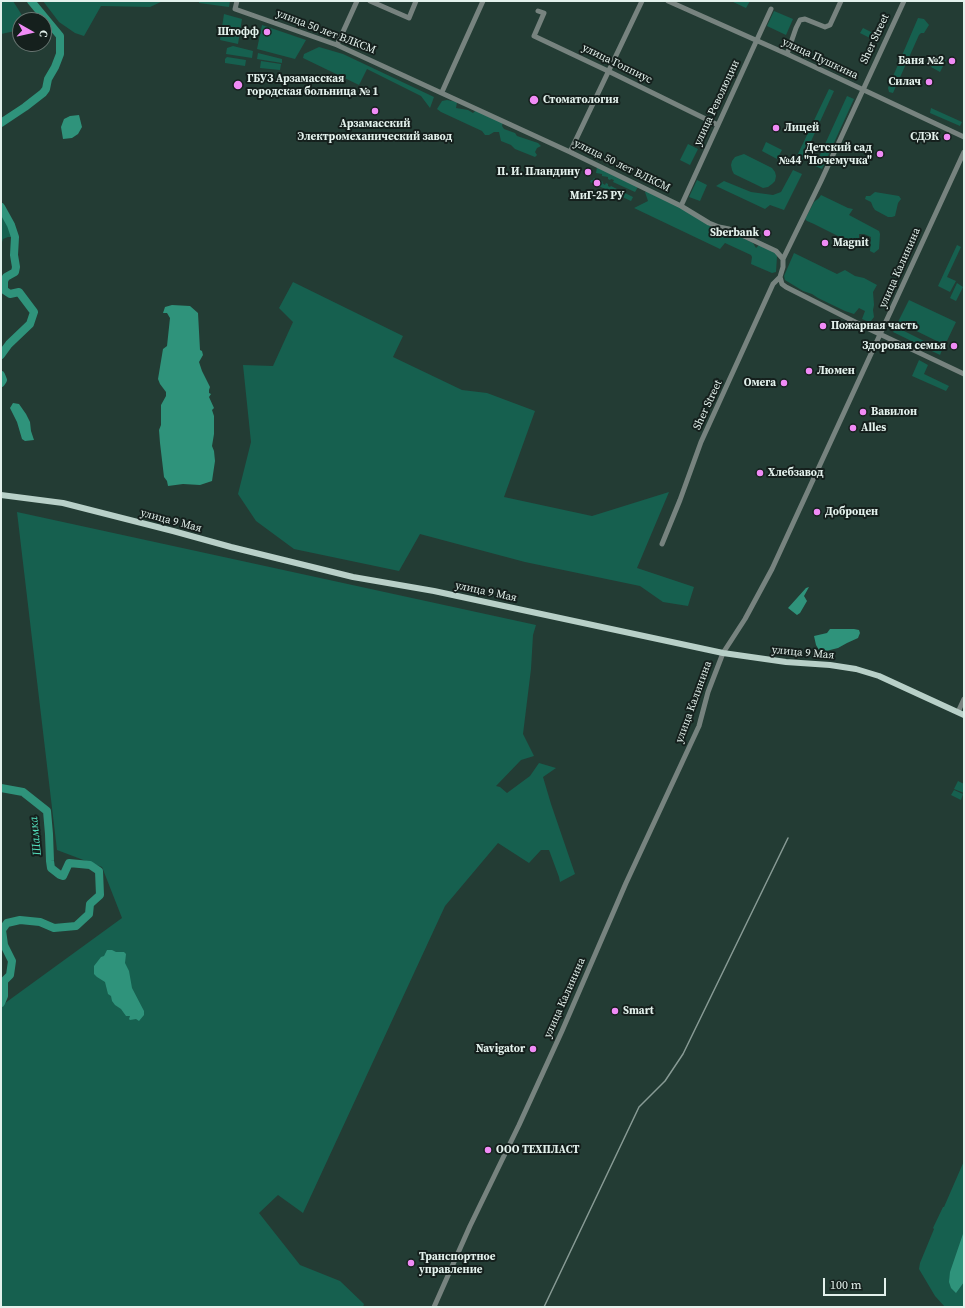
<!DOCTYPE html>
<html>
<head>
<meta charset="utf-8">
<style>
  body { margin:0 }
  #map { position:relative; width:965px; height:1308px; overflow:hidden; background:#233c34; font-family:"Source Serif 4",serif }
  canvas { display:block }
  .frame { position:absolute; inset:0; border:2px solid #e3f1ec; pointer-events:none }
  .north { position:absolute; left:12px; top:12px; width:40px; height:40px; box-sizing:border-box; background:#15201d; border:1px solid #677470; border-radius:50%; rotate:98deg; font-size:11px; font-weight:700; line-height:16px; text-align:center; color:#e3f1ec }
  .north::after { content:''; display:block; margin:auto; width:14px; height:18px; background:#f08bf6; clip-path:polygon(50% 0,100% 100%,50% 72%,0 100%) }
  .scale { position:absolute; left:823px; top:1278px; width:63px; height:18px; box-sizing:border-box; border:2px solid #e3f1ec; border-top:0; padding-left:5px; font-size:12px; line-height:14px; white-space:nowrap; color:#e3f1ec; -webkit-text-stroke:3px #15201d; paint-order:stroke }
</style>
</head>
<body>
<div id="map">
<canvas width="965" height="1308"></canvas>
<div class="frame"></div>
<div class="north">С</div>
<div class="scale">100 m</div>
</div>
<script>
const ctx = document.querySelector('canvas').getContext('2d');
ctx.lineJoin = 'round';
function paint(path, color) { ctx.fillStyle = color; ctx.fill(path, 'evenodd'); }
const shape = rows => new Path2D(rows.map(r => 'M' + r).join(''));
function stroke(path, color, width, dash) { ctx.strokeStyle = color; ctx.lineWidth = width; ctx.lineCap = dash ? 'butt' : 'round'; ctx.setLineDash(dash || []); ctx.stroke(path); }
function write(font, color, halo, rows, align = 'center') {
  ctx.font = font + ' "Source Serif 4",serif'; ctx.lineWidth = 4; ctx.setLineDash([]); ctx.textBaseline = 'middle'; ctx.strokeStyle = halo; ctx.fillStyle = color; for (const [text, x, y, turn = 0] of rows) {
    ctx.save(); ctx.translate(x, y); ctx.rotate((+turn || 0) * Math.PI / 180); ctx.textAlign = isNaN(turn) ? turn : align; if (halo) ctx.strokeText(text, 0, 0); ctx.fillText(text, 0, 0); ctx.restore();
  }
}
paint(shape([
  [1,1,13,1,25,20,20,20,20,30,1,34],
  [43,1,163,1,150,7,101,6,84,36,75,33,59,22],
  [199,1,230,1,229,7,199,3],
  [731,1,750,1,746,8],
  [774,11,793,19,786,35,767,26],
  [224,14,242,19,238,44,220,40],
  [918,18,924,19,929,25,924,33,921,33,919,35,893,93,889,92,888,88],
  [262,25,306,40,295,59,257,49],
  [863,28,879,36,876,41,860,33],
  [233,46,253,51,252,58,226,54,227,48],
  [319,47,343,54,434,97,430,108,421,96,367,69,359,85,303,58,304,54],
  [258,53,282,59,282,63,257,59],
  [938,56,946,60,940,72,931,67],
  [227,57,246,60,245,66,225,63,225,59],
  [261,61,281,64,280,70,260,68],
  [829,89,834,91,802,161,796,158],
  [847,96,854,99,822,169,815,166],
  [447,100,457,102,456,108,468,110,473,113,476,110,503,122,502,126,504,129,515,133,517,136,538,143,541,146,537,148,535,152,537,155,535,157,515,149,511,145,501,141,499,132,494,132,489,135,485,135,482,131,441,112,437,109,442,101],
  [931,108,962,122,960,126,930,113],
  [766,142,782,150,777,159,762,151],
  [688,144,698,149,690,165,680,160],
  [744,154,772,168,775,172,776,176,775,181,772,184,768,187,763,188,759,186,734,174,732,170,731,165,732,161,735,157],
  [597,167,638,187,635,192,613,182,614,180,611,179,610,180,608,179,608,177,602,176,602,174,596,173],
  [793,170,802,174,784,210,770,205,765,209,716,186,724,181,751,192,773,195,781,192],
  [594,178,599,182,600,180,603,182,602,183,605,185,606,183,608,184,608,186,610,187,611,186,633,197,631,201,590,182,591,180,593,180],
  [697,180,707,185,700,201,689,197],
  [647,191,753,243,756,248,759,245,774,252,777,256,776,272,772,273,751,264,752,257,751,255,725,243,720,249,634,208,648,201,645,192],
  [875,192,899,196,901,199,898,203,895,216,892,217,888,217,875,210,873,207,871,202,865,199,866,196,870,196],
  [821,195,848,208,853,209,849,215,879,231,880,234,879,249,874,253,870,251,871,237,864,234,859,234,859,238,854,239,842,238,814,224,807,221,805,219,814,202,819,198],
  [1,207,11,225,15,237,8,237,3,239,1,245],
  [957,245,961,247,947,277,956,281,950,292,938,286],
  [794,253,837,274,845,270,855,276,864,278,877,285,873,292,874,305,873,310,874,317,871,321,867,321,862,319,865,311,859,308,854,314,845,311,818,298,812,294,803,291,785,280,784,276],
  [293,282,403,336,393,357,462,390,487,393,535,411,504,497,592,516,669,492,637,568,694,587,688,606,663,602,640,586,525,562,420,534,399,571,294,549,256,521,238,494,251,442,243,365,273,366,293,322,279,308],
  [957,283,963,287,956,301,950,298],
  [909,300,956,322,945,345,898,322],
  [896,327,942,350,940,355,893,332],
  [919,360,928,365,924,374,949,386,946,391,912,376],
  [17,512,536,625,533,635,531,669,523,734,534,756,521,760,496,786,500,787,507,793,530,776,539,763,556,768,543,777,551,804,575,874,560,882,559,877,549,850,541,850,529,863,498,843,445,906,303,1213,278,1195,259,1213,300,1265,340,1281,364,1304,363,1307,1,1307,1,1006,122,918,102,867,57,850],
  [958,781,964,784,964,793,954,789],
  [954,790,963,794,961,800,951,795],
  [964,1161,964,1307,945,1307,935,1296,919,1269,920,1263,934,1229,933,1228,943,1207,944,1207]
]), '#16604f');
paint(shape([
  [79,115,82,127,78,134,72,138,63,139,61,127,64,119,70,116],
  [172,305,190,306,198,313,200,350,202,351,203,355,199,362,202,371,210,387,209,390,209,393,211,394,209,397,214,408,212,410,214,416,214,434,212,446,214,451,215,461,212,481,200,485,183,484,168,486,167,481,164,477,160,443,159,430,161,425,161,405,166,396,166,392,160,384,158,379,163,349,167,346,170,318,167,313,163,313,165,307],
  [13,403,19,404,26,414,30,422,31,431,34,440,25,441,22,439,17,422,10,408],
  [809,587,804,596,807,601,800,613,797,615,788,608,806,588],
  [830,629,854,629,859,630,860,633,858,638,847,643,838,648,826,651,819,650,816,645,814,636,827,633],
  [107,950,112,950,116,952,124,952,126,954,125,963,129,971,132,988,144,1011,144,1015,139,1021,136,1019,130,1020,129,1019,130,1016,126,1016,121,1009,115,1005,112,1001,111,996,108,994,105,982,97,977,94,974,94,966,101,957,104,956],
  [964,1231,964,1282,956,1293,951,1288,949,1282,950,1272]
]), '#2f937b');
stroke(shape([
  [1,123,25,107,43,93,46,89,48,79,55,67,60,54,60,36,31,1],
  [1,207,11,225,15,237,14,255,16,267,15,272,6,277,4,281,4,290,10,294,19,292,34,312,30,324,9,344,1,355],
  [1,375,3,380,1,383],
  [1,788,23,792,47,811,49,834,50,861,51,868,60,875,63,876,69,863,90,865,99,871,100,895,90,904,89,914,76,926,54,928,40,922,20,920,7,923,2,930,4,945,12,961,10,975,4,981,4,996,1,1003]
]), '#2f937b', 8);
stroke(shape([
  [237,1,235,9,337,45,570,152,681,206,709,223,719,227,729,229,776,251,783,259,783,267,780,277,782,284,786,287,869,329,964,374],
  [370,1,409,18,416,1],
  [668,1,787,54,964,137],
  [538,11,544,13,534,36,608,71,718,125],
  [337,45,357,1],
  [787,54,796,28,800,20,805,19,825,27,830,25,841,1],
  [442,92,483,1],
  [570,152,642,1],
  [681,206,771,9],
  [783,259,821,181,904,1],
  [662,544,680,500,701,442,773,284,780,277],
  [958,712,964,699],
  [434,1307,470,1226,519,1125,562,1031,626,883,699,726,708,692,723,653,745,619,772,569,964,152]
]), '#77837f', 5);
stroke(shape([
  [1,495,63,503,173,531,231,547,353,577,434,591,723,653,786,662,830,665,856,669,879,676,964,715]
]), '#b8d0c8', 6);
stroke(shape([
  [544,1307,639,1107,665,1081,683,1054,788,838]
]), '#889b95', 1.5);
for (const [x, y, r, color] of [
  [267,32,4,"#f08bf6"],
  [952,61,4,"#f08bf6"],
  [929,82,4,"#f08bf6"],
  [238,85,5,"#f08bf6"],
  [534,100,5,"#f08bf6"],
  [375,111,4,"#f08bf6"],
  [776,128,4,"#f08bf6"],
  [947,137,4,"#f08bf6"],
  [880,154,4,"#f08bf6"],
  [588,172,4,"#f08bf6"],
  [597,183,4,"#f08bf6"],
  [767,233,4,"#f08bf6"],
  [825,243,4,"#f08bf6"],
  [823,326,4,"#f08bf6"],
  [954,346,4,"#f08bf6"],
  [809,371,4,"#f08bf6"],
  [784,383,4,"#f08bf6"],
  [863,412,4,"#f08bf6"],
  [853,428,4,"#f08bf6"],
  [760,473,4,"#f08bf6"],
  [817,512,4,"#f08bf6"],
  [615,1011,4,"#f08bf6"],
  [533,1049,4,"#f08bf6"],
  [488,1150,4,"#f08bf6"],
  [411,1263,4,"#f08bf6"]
]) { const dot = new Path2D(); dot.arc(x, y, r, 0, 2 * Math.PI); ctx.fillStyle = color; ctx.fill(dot); stroke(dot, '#15201d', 1.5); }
write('bold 11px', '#e3f1ec', '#15201d', [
  ["Штофф",259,32,"right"],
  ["Баня №2",944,61,"right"],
  ["ГБУЗ Арзамасская",247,79],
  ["городская больница № 1",247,92],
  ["Силач",921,82,"right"],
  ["Стоматология",543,100],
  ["Арзамасский",375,124,"center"],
  ["Электромеханический завод",375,137,"center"],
  ["Лицей",784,128],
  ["СДЭК",939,137,"right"],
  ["Детский сад",872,148,"right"],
  ["№44 \"Почемучка\"",872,161,"right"],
  ["П. И. Пландину",580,172,"right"],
  ["МиГ-25 РУ",597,196,"center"],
  ["Sberbank",759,233,"right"],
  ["Magnit",833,243],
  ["Пожарная часть",831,326],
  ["Здоровая семья",946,346,"right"],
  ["Люмен",817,371],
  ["Омега",776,383,"right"],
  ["Вавилон",871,412],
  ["Alles",861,428],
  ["Хлебзавод",768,473],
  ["Доброцен",825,512],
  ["Smart",623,1011],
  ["Navigator",525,1049,"right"],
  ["ООО ТЕХПЛАСТ",496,1150],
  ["Транспортное",419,1257],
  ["управление",419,1270]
], 'left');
write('11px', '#e3f1ec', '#15201d', [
  ["улица 50 лет ВЛКСМ",326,32,21],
  ["Sher Street",875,39,-65],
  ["улица Пушкина",820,59,25],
  ["улица Гоппиус",617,64,26],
  ["улица Революции",717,103,-65],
  ["улица 50 лет ВЛКСМ",622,166,26],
  ["улица Калинина",900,268,-66],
  ["Sher Street",708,405,-65],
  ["улица 9 Мая",171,521,15],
  ["улица 9 Мая",486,592,12],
  ["улица 9 Мая",803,653,5],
  ["улица Калинина",694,702,-70],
  ["улица Калинина",565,998,-66]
]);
write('italic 12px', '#53dcba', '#15201d', [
  ["Шамка",36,836,-96]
]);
</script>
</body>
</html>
